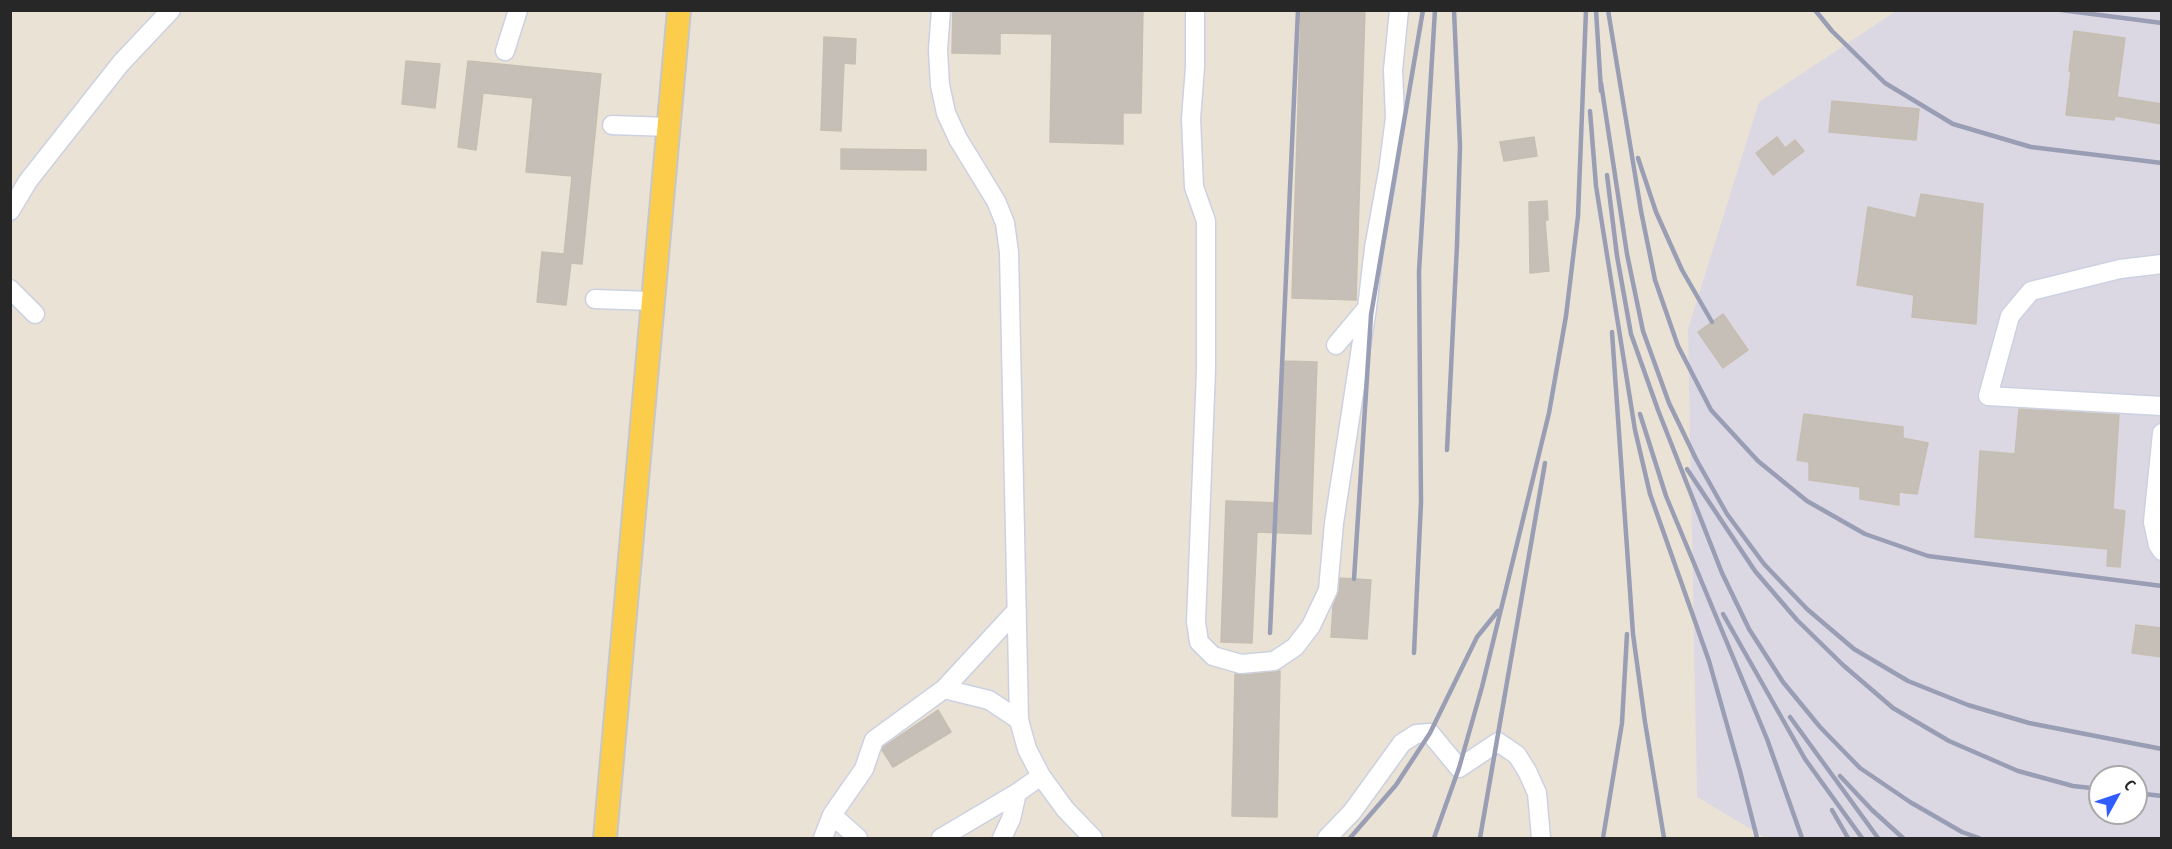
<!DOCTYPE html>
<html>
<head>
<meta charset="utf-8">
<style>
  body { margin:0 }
  #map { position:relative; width:2172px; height:849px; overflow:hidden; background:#ebe2d6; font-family:"PT Sans Narrow",sans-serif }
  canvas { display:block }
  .frame { position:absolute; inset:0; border:12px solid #272727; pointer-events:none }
  .north { position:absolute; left:2088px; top:765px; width:60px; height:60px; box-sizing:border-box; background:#fff; border:2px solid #a9a9a9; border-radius:50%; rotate:50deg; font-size:16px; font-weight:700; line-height:24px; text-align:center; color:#272727 }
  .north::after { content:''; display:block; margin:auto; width:21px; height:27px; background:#305dff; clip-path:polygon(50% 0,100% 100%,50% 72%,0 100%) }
</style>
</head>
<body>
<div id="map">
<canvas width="2172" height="849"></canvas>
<div class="frame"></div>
<div class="north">С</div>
</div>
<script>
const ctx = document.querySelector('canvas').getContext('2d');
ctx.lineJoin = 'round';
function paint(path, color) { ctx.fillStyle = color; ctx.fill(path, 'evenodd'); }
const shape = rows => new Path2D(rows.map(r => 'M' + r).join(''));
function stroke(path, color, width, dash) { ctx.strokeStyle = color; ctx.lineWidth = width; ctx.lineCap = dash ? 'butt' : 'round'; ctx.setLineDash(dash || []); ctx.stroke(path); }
paint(shape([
  [1896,11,2161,11,2161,838,1766,838,1697,797,1688,329,1759,102],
  [2100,777,2136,777,2136,813,2100,813]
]), '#dbd8e3');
const building = shape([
  [953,10,1143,10,1141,113,1123,113,1123,144,1050,142,1052,34,1000,33,1000,54,952,53,953,10],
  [1301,10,1365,10,1356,300,1292,298,1301,10],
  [2074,31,2125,38,2117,97,2162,104,2162,124,2115,116,2114,120,2066,115,2071,71,2069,71,2074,31],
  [824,37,856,39,855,64,844,63,841,131,821,130,824,37],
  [406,61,440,64,435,108,402,104,406,61],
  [468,61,601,74,582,264,571,263,566,305,537,302,542,252,564,254,572,176,526,172,533,98,483,93,476,150,458,147,468,61],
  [1832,101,1919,109,1916,140,1829,132,1832,101],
  [1534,137,1537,156,1504,161,1500,142,1534,137],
  [1777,137,1785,148,1795,140,1804,151,1773,175,1756,153,1777,137],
  [841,149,926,150,926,170,841,169,841,149],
  [1921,194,1983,204,1976,324,1912,317,1914,295,1857,285,1868,207,1916,218,1921,194],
  [1547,201,1548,220,1545,220,1549,271,1530,273,1529,202,1547,201],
  [1723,314,1748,350,1723,368,1698,332,1723,314],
  [1284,361,1317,362,1311,534,1257,532,1252,643,1221,642,1226,501,1278,503,1284,361],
  [2019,409,2119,415,2113,509,2125,511,2120,567,2107,566,2108,549,1975,537,1980,451,2015,454,2019,409],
  [1804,414,1903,427,1903,438,1928,443,1917,494,1899,492,1899,505,1860,499,1860,487,1809,480,1809,462,1797,460,1804,414],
  [1340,578,1371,580,1367,639,1331,637,1333,606,1339,591,1340,578],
  [2136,625,2162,628,2162,657,2132,653,2136,625],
  [1280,671,1277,817,1232,816,1235,674,1242,675,1280,671],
  [938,710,951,732,893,767,882,750,883,747,938,710]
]);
paint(building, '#c6bfb7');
stroke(building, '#c6beb1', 1.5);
const minor = shape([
  [941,10,938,50,940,85,946,113,958,139,996,201,1005,223,1009,252,1019,720,1027,749,1041,776,1065,809,1093,838],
  [1195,10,1195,67,1191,119,1194,187,1206,221,1206,370,1196,622,1199,642,1213,656,1241,664,1274,661,1295,647,1311,626,1328,590,1334,523,1367,308],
  [505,51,518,10],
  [612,125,669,127],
  [10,211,28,181,121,63,171,10],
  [2162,264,2120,269,2031,291,2010,316,1988,396,2162,406],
  [10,289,35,314],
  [595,299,652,301],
  [1336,345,1367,308,1374,248,1388,171,1395,118,1393,70,1399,10],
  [2162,433,2153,522,2158,545,2162,551],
  [944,689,989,700,1019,720],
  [832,815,858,838],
  [823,838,832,815,864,769,874,740,944,689,1017,610],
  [941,838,1017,793,1041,776],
  [1002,838,1011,819,1017,793],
  [1327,838,1352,812,1402,743,1416,734,1430,733,1459,768,1498,742,1517,755,1527,771,1537,793,1541,838]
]);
const major = shape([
  [605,838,679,10]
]);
stroke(minor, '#ccd1e2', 21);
stroke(major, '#c7c7c7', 26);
stroke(minor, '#fff', 18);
stroke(major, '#fccd4b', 22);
stroke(shape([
  [1596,10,1601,91],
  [1608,10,1641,211,1655,280,1678,346,1711,410,1758,461,1807,501,1865,534,1928,556,2162,586],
  [1815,10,1832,31,1885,83,1953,124,2031,147,2162,163],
  [2061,10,2162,23],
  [1601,83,1627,254,1643,331,1669,403,1696,459,1727,514,1764,564,1807,609,1854,649,1908,681,1968,705,2029,723,2162,749],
  [1590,111,1596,186,1635,430,1650,494,1709,661,1740,771,1757,838],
  [1638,158,1656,212,1682,270,1712,322],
  [1607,175,1617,256,1631,334,1658,410,1722,573,1749,629,1783,682,1820,727,1860,768,1910,802,1962,832,1979,838],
  [1612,332,1633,634,1645,722,1664,838],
  [1640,414,1666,496,1767,739,1802,838],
  [1447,450,1457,245,1460,146,1454,10],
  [1687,469,1755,571,1797,620,1843,665,1893,708,1949,741,2018,771,2073,786,2100,789],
  [1354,579,1371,315,1423,10],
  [1723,614,1805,759,1862,838],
  [1270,633,1298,10],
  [1414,653,1421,502,1419,271,1435,10],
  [1790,717,1878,838],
  [1840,776,1872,810,1903,838],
  [2136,793,2162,796],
  [1832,810,1848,838],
  [1350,838,1396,785,1430,733,1477,637,1498,611],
  [1434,838,1459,768,1482,687,1549,413,1566,316,1578,216,1586,10],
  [1480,838,1545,463],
  [1603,838,1622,723,1627,634]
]), '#999eb4', 4.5);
</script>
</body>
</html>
